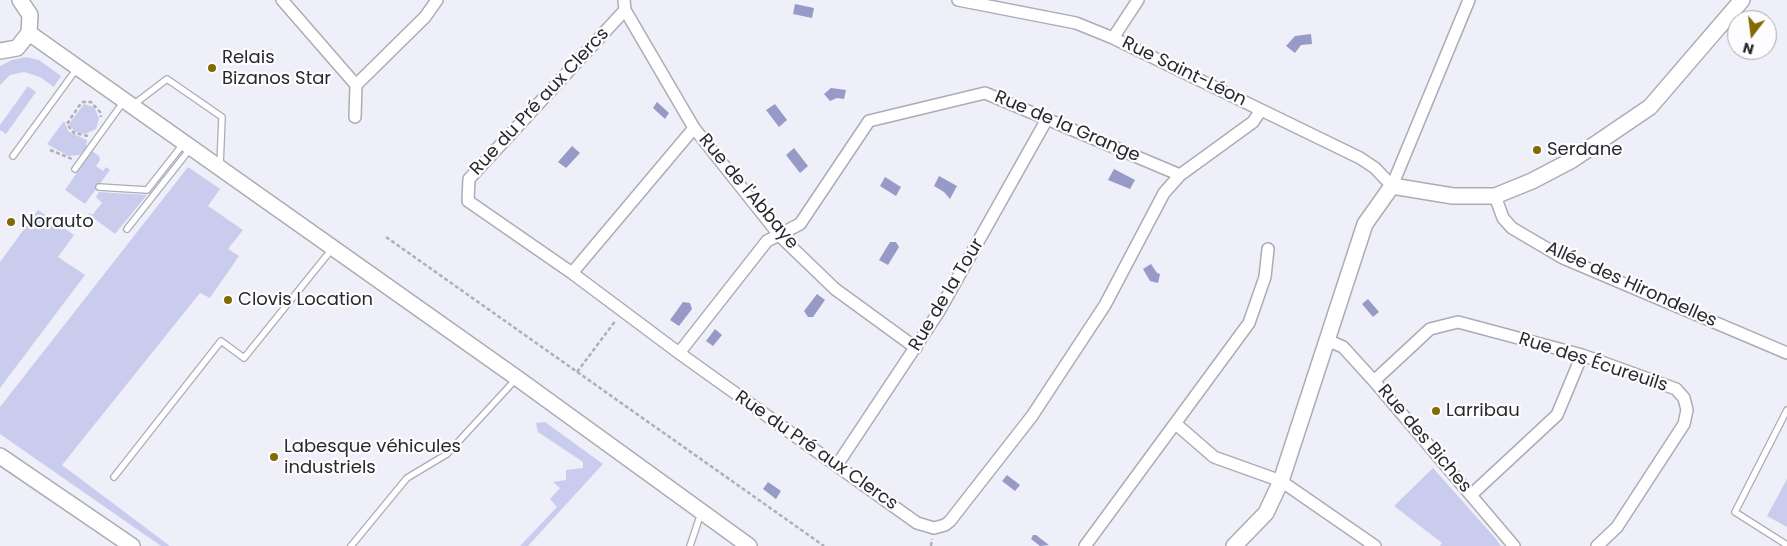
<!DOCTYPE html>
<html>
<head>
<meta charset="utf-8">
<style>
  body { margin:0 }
  #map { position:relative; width:1787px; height:546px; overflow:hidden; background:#eeeff9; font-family:Poppins,sans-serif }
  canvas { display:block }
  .north { position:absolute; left:1727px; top:10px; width:50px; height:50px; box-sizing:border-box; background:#fdfdff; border:1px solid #a8a8ab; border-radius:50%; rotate:195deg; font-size:14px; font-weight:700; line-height:20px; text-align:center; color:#28292c }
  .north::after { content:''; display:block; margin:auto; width:18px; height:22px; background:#826901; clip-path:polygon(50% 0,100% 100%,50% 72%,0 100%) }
</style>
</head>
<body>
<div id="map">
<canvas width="1787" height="546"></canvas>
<div class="north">N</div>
</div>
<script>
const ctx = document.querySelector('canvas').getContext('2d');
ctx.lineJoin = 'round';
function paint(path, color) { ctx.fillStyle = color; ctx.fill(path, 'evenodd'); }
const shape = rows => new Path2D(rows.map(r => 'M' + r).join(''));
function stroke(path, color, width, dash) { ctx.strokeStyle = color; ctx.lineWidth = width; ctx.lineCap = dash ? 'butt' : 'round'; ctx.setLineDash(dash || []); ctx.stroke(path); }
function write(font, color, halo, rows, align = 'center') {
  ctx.font = font + ' Poppins,sans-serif'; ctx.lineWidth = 4.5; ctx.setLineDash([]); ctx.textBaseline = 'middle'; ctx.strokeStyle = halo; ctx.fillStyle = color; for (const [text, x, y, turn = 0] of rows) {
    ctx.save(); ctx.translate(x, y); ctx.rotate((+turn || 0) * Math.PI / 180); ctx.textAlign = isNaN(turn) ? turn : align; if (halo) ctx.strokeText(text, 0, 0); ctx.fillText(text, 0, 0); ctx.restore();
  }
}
paint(shape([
  [26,57,39,60,61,76,54,87,40,77,24,72,10,75,0,85,0,66,12,60],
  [28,86,36,92,6,134,0,130,0,125],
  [84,104,94,107,99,118,96,129,85,134,75,132,69,124],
  [64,121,69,132,87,140,86,148,79,155,68,156,47,144],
  [92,151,99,156,100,160,96,166,103,171,106,167,110,170,85,204,65,190],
  [188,167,220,189,208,206,243,230,228,249,239,256,210,298,200,293,62,465,170,546,161,546,0,434,0,407],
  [99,192,147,195,115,234,88,214,89,213,92,215,102,203,96,197],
  [38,210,74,235,58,257,85,275,0,388,0,262],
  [545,422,603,464,528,546,520,546,557,507,550,499,560,488,553,482,566,480,566,470,583,468,583,462,538,432,536,423],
  [1433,468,1496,539,1501,546,1440,546,1442,543,1394,506],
  [1787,479,1787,527,1767,516]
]), '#caccee');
paint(shape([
  [795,4,814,8,812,18,793,14],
  [1311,34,1312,44,1301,45,1295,53,1286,46,1295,36],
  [831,88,846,90,844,99,837,98,830,101,824,94],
  [657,102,669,113,665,119,653,108],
  [775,104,787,120,779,127,766,110],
  [572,146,580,153,566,168,558,162],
  [794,148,808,166,800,173,786,155],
  [1114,169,1135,180,1130,189,1108,180],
  [939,176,957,186,950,199,944,192,934,186],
  [885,177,901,187,896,196,880,186],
  [890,242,896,242,899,247,888,265,879,260],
  [1151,264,1157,273,1160,274,1158,283,1150,281,1143,269],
  [817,294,825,300,813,317,808,317,804,311],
  [1368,299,1379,312,1373,317,1362,304],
  [683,302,690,303,692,309,679,326,670,320],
  [715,329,722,335,713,346,706,341],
  [1007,475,1020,485,1015,491,1002,481],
  [768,482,781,491,776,499,763,489],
  [1033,535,1036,535,1049,545,1040,546,1031,539]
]), '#9799c6');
const lane = shape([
  [133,105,167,79,222,117,220,166],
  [13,156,78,67],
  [75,169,124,101],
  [99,187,147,190,184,143],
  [127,229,190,149],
  [1787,410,1735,512,1787,545],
  [114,477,221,341,244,358,332,249],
  [351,546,407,478,447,454,517,378],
  [690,546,701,513]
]);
const street = shape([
  [282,0,356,85,425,17,437,0],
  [624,0,625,10,694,128,780,236,835,289,916,348],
  [958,0,1076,23,1113,38,1360,158,1375,168,1392,186,1469,0],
  [625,10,469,179,468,201,572,273,679,353,917,523,934,528,945,525,950,521,1032,416,1105,305,1164,193,1180,175,1253,122,1261,110],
  [1113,38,1138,0],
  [355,117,356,85],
  [1495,196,1503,218,1512,228,1563,258,1787,353],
  [572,273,694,128],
  [1327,340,1343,347,1374,381,1514,546],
  [679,353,767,241,800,224,869,121,985,93,1180,175],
  [1374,381,1430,329,1458,322,1582,355,1676,389,1684,398,1687,410,1684,424,1617,527,1597,546],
  [1176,424,1214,457,1281,481,1375,546],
  [837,465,938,313,1047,119],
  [1471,495,1557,415,1582,355],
  [1085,546,1249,323,1265,277,1268,249]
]);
const secondary = shape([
  [29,33,517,378,749,546],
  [0,51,17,48,29,33,30,15,20,0],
  [0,456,132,546],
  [1234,546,1266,513,1281,481,1365,224,1392,186,1453,196,1495,196,1532,181,1572,160,1650,107,1742,0]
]);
stroke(lane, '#abacb5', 8);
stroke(street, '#abacb5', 14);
stroke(secondary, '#abacb5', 18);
stroke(shape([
  [88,136,74,133,67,124,79,106,83,102,91,102,100,112,101,117],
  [50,150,72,159],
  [386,237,824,546],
  [577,372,616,320],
  [931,546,932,539]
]), '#aeafb7', 2.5, [4, 2.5]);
stroke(lane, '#fff', 5.5);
stroke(street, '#fff', 11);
stroke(secondary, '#fff', 15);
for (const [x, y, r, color] of [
  [212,68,5,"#826901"],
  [1537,150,5,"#826901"],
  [11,222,5,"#826901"],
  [228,300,5,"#826901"],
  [1436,411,5,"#826901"],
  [274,457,5,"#826901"]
]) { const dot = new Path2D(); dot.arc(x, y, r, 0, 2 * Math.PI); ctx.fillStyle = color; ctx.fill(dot); stroke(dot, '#fdfdff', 2); }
write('18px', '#28292c', '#fdfdff', [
  ["Relais",222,58],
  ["Bizanos Star",222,79],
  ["Serdane",1547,150],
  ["Norauto",21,222],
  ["Clovis Location",238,300],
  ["Larribau",1446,411],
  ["Labesque véhicules",284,447],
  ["industriels",284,468]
], 'left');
write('18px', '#28292c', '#fdfdff', [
  ["Rue Saint-Léon",1184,72,26],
  ["Rue du Pré aux Clercs",540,102,-47],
  ["Rue de la Grange",1067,127,23],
  ["Rue de l'Abbaye",748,192,50],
  ["Allée des Hirondelles",1631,285,24],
  ["Rue de la Tour",947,295,-59],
  ["Rue des Écureuils",1593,363,18],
  ["Rue des Biches",1424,439,50],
  ["Rue du Pré aux Clercs",816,451,35]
]);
</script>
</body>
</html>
